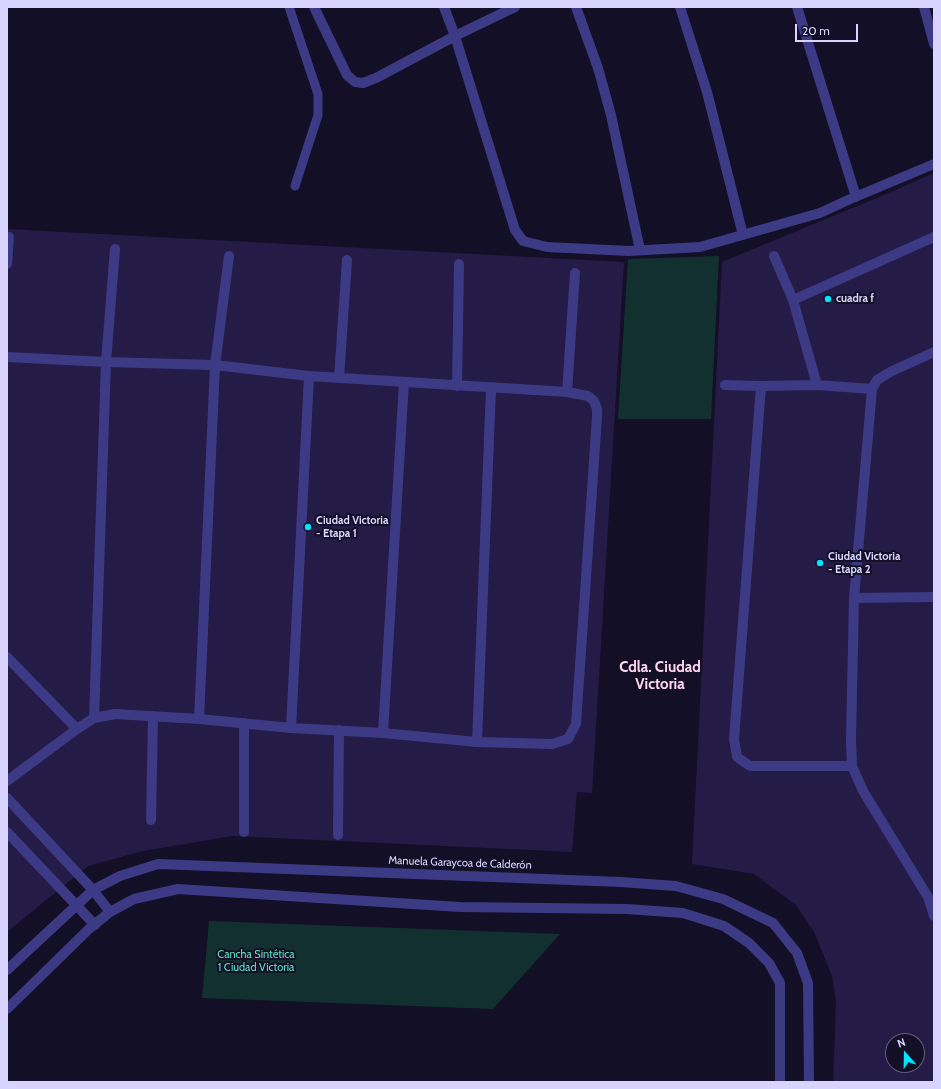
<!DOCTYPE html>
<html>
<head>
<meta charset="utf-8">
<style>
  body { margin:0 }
  #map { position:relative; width:941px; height:1089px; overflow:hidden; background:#130f26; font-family:Cabin,sans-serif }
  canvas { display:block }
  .frame { position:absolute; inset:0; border:8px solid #d9d4ff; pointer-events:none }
  .north { position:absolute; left:885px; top:1033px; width:40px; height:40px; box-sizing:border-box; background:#130f26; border:1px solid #625e7d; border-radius:50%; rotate:340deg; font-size:11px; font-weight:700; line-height:16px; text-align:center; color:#d9d4ff }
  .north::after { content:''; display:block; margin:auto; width:14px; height:18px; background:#00e5ff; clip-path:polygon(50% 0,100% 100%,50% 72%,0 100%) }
  .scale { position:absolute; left:795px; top:24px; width:63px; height:18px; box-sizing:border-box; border:2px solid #d9d4ff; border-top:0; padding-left:5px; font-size:12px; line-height:14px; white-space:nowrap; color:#d9d4ff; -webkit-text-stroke:3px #130f26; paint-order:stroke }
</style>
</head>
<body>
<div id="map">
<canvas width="941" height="1089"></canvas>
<div class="frame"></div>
<div class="north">N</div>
<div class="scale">20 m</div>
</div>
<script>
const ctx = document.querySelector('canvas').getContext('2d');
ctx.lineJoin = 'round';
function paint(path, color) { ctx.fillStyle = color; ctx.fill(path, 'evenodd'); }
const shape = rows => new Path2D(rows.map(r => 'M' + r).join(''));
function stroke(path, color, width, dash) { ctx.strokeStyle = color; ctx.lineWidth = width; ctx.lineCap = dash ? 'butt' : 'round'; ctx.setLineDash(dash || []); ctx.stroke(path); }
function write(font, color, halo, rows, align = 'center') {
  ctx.font = font + ' Cabin,sans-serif'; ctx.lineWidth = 4; ctx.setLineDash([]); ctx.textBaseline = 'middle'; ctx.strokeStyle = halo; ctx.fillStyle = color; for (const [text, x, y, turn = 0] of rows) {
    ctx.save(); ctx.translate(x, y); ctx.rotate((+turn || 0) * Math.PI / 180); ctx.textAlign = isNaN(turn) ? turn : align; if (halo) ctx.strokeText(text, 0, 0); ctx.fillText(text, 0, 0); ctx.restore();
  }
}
paint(shape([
  [719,256,711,419,618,419,628,259],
  [209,921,560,934,493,1009,202,998]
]), '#12302f');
paint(shape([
  [934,173,934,1082,833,1082,836,1001,832,976,814,932,796,905,754,874,692,864,722,262,886,194],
  [893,1041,917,1041,917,1065,893,1065],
  [7,229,624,262,592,793,577,792,572,852,232,836,143,851,88,866,7,932]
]), '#241b47');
stroke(shape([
  [289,7,318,94,318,115,295,186]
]), '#3d3a85', 9);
stroke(shape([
  [314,7,347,75,355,82,363,83,376,78,455,36,515,7],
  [444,7,455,36,515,230,523,241,547,247,629,251,700,247,820,213,848,200,934,164],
  [576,7,598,68,611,115,640,250],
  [680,7,707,92,743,235],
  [797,7,856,197],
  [924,7,934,44],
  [774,256,793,300,817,385],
  [7,264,9,237],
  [793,300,934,237],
  [934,352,892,371,877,380,872,389,854,598,851,740,852,766,863,791,928,897,934,916],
  [7,357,106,362,215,365,309,376,567,392,588,396,594,401,597,409,597,417,576,724,568,739,552,744,477,742,383,733,291,728,199,719,115,714,94,718,77,729,7,781],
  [339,378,347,260],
  [725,385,761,386,817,385,872,389],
  [457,386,459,264],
  [761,386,734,739,737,757,750,766,852,766],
  [567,392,575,273],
  [854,598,934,597],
  [7,657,77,729],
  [94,718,106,362,115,249],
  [199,719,215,365,229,256],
  [291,728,309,376],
  [383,733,404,382],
  [477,742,491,388],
  [7,798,93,890,110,912],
  [151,820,153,716],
  [7,832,95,925],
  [244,832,244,723],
  [338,835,339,730]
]), '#3d3a85', 10);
stroke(shape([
  [7,970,93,890,120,876,158,864,621,882,676,886,723,899,773,923,797,953,808,983,809,1082],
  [7,1009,90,928,110,912,134,899,178,889,460,907,627,909,683,913,724,926,749,943,769,963,780,983,780,1082]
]), '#3d3a85', 10);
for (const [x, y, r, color] of [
  [828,299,4,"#00e5ff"],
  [308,527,4,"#00e5ff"],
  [820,563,4,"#00e5ff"]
]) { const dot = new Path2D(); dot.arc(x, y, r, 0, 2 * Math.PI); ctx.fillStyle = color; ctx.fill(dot); stroke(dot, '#130f26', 1.5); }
write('bold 11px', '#d9d4ff', '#130f26', [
  ["cuadra f",836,299],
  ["Ciudad Victoria",316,521],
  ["- Etapa 1",316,534],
  ["Ciudad Victoria",828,557],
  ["- Etapa 2",828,570]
], 'left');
write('11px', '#d9d4ff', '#130f26', [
  ["Manuela Garaycoa de Calderón",460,863,2]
]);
write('11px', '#5fe0c0', '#130f26', [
  ["Cancha Sintética",256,955],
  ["1 Ciudad Victoria",256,968]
]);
write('bold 15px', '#ffd6f0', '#130f26', [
  ["Cdla. Ciudad",660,668],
  ["Victoria",660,685]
]);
</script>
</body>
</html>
